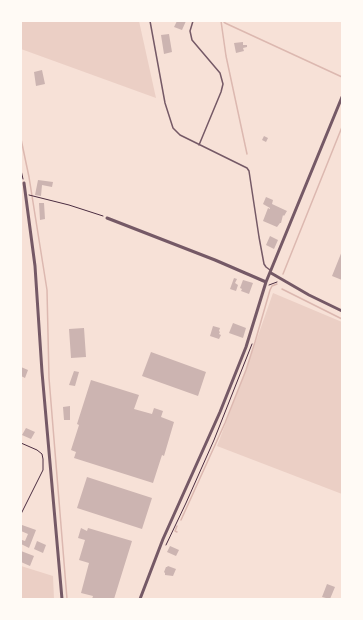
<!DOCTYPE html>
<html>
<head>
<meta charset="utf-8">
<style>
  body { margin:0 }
  #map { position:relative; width:363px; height:620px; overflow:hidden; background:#f7e1d7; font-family:Lato,sans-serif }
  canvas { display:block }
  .frame { position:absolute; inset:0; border:22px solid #fffaf5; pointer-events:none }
</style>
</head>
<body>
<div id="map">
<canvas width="363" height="620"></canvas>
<div class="frame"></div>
</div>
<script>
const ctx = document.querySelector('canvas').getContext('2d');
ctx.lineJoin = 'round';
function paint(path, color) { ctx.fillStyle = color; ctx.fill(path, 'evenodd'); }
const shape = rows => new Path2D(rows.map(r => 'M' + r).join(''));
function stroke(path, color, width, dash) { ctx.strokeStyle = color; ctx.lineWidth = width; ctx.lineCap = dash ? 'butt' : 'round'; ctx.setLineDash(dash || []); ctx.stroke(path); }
paint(shape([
  [21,21,139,21,156,98,21,49],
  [273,293,342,322,342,494,217,446,246,370],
  [21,566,53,576,54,599,21,599]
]), '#ebcfc5');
stroke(shape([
  [221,21,226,56,247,154],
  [223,21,225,23,342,77],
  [21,139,29,177,47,290,49,378,67,599],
  [283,274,342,127],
  [282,289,342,319],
  [181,520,225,423,246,370,255,342,270,290,272,286,277,284],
  [177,526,175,531,177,532]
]), '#dcb8b0', 1.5);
paint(shape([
  [177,21,186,21,182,30,174,27],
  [169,34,172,52,164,54,161,35],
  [243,42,243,45,247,45,247,47,243,48,244,51,236,53,234,43],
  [42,70,45,84,36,86,34,72],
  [264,136,268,138,266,142,262,140],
  [38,180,53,182,52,187,42,185,41,196,35,195],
  [266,197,273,200,272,204,287,211,284,216,283,215,281,223,280,223,277,227,263,221,268,208,270,209,270,208,263,204],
  [39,203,44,203,45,219,40,220],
  [270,236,278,240,274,249,266,245],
  [342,251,342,280,332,276],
  [234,278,237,279,235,283,238,285,236,291,230,289],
  [243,280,253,283,249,294,241,291,242,289,240,288],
  [233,323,246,328,243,338,229,333],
  [213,326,220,328,219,331,220,332,219,334,221,335,219,339,210,336],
  [84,328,86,357,71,358,69,329],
  [151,352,206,372,198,396,142,376],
  [21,367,28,370,25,378,21,376],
  [74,371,79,372,75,386,69,385],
  [91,380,139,395,134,409,152,414,154,408,163,411,161,417,174,422,164,456,162,455,153,483,74,458,76,452,71,450,79,425,77,424],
  [70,406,70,420,64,420,63,407],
  [26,428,35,432,31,439,22,435],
  [87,477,152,498,142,529,77,508],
  [22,525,36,530,29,548,21,544,22,540,25,541,28,534,21,531],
  [81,528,87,531,88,528,132,541,114,599,92,599,93,596,81,593,89,563,79,560,85,540,78,538],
  [37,541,46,545,43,553,34,549],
  [170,546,179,550,176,556,167,552],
  [21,551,34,556,30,566,21,562],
  [168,566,176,569,173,576,165,575,165,573,164,572,166,567,167,567],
  [327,584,335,587,330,599,322,597]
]), '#ccb4b1');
stroke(shape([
  [21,170,23,179],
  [29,195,69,205,103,216],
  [269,285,277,282],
  [21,443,37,450,42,454,43,459,43,470,21,514],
  [166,545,186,503,214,440,252,344]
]), '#4a2c40', 1);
stroke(shape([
  [150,21,165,103,173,128,180,135,247,168,249,171,259,237,264,264,266,267,270,270],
  [193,21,190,31,192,40,220,73,223,84,221,92,199,145]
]), '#755966', 1.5);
stroke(shape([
  [24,183,35,266,42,372,62,599],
  [107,218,215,260,266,282],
  [271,273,309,295,342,311],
  [140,599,163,539,220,412,246,347,266,282,342,97]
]), '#755966', 3);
</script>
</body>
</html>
